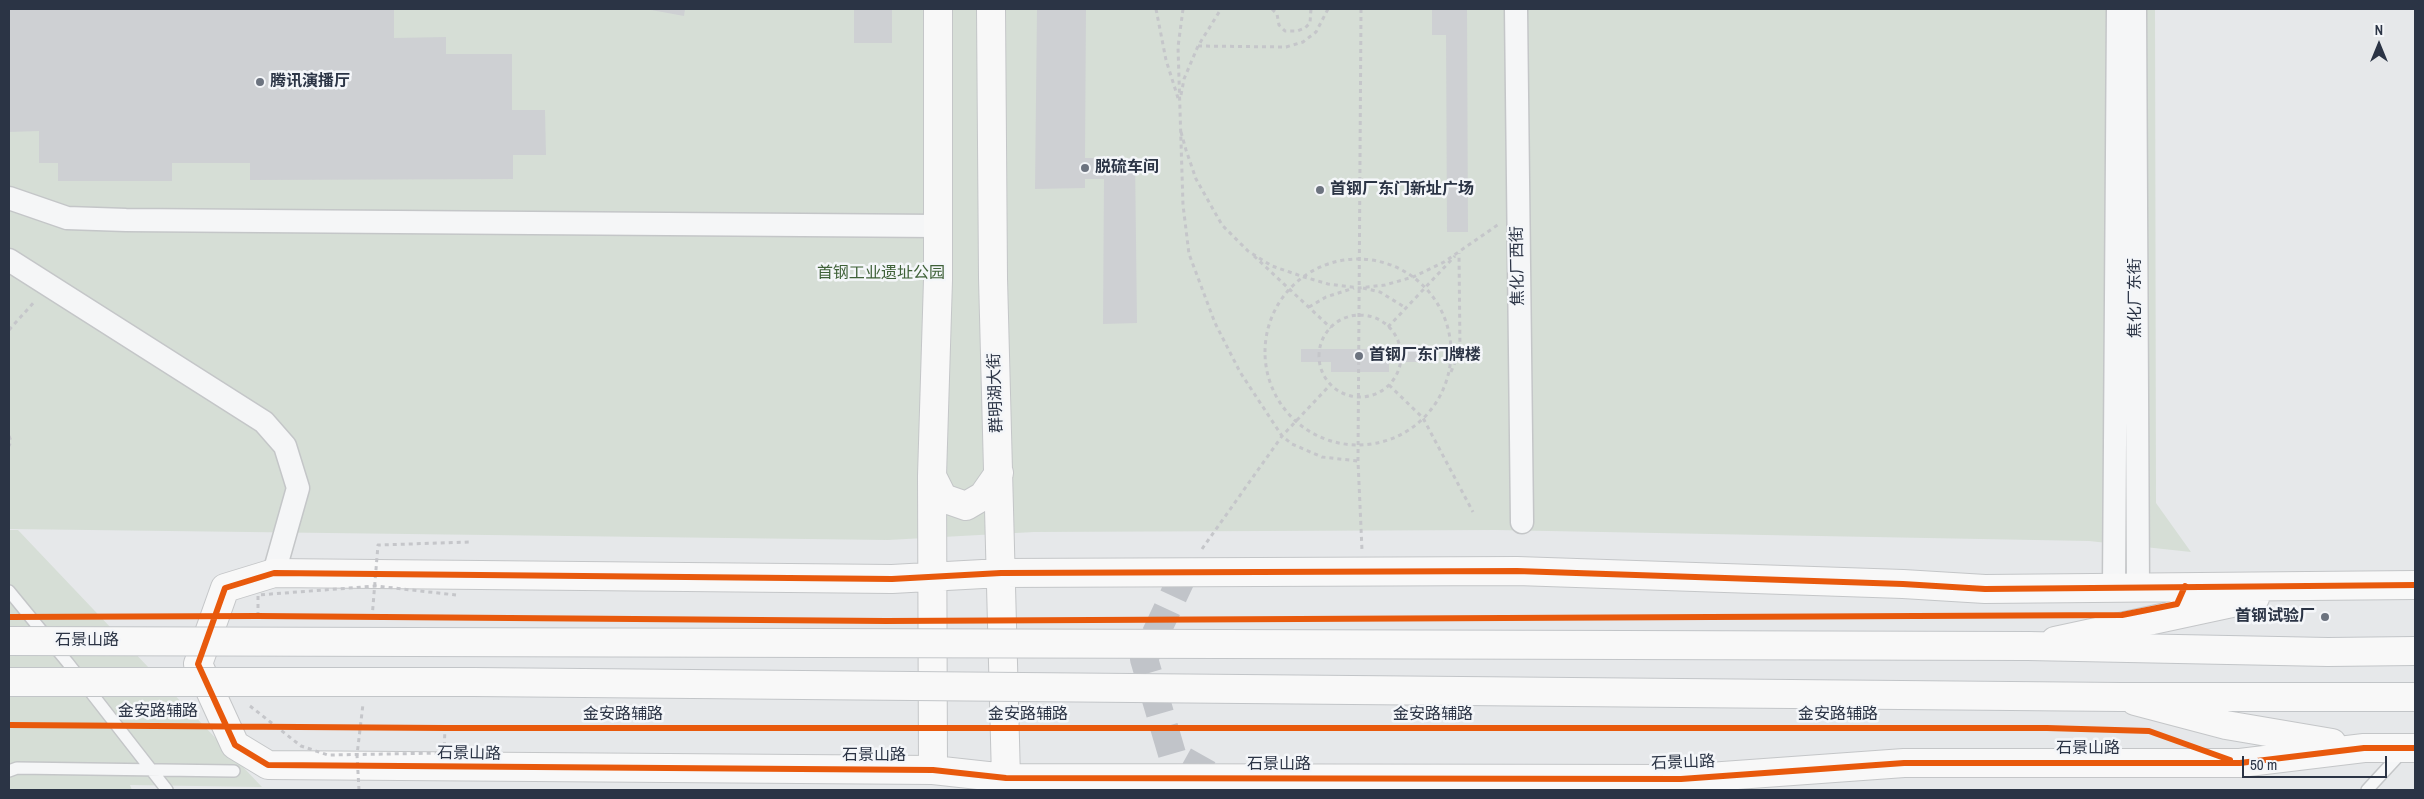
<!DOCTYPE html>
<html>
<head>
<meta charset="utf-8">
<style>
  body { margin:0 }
  #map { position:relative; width:2424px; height:799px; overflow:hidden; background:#e6e8ea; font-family:"Archivo Narrow",sans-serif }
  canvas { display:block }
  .frame { position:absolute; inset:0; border:10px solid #2b3445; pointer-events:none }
  .north { position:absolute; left:2354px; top:20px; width:50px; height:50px; -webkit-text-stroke:4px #f4f6f9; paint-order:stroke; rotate:0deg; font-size:14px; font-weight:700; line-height:20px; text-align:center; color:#2b3445 }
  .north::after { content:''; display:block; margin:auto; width:18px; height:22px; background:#2b3445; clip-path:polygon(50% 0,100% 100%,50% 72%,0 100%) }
  .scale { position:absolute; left:2242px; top:756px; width:145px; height:22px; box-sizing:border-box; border:2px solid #2b3445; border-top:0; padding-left:6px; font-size:15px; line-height:18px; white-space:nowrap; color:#2b3445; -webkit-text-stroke:4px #f4f6f9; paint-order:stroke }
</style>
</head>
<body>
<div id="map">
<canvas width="2424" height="799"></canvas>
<div class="frame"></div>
<div class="north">N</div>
<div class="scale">50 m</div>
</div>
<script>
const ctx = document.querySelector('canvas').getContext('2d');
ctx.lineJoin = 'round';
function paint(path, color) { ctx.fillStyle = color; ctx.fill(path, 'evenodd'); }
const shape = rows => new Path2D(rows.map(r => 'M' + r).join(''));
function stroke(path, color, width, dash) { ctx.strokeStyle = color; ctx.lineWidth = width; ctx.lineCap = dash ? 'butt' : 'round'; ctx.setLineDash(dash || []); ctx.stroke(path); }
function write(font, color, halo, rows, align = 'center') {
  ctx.font = font + ' "Archivo Narrow","Noto Sans SC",sans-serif'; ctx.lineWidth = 5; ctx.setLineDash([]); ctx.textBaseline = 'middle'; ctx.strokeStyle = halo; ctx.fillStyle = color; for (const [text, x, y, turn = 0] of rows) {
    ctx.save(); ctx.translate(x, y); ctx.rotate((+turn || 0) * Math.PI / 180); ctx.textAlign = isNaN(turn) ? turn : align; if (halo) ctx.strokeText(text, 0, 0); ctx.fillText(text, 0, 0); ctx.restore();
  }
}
paint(shape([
  [9,9,2155,9,2156,503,2191,552,2089,541,1495,530,1034,532,888,540,9,529],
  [9,530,18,530,262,787,130,785,132,790,9,790]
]), '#d6ded6');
paint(shape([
  [9,9,394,9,394,38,446,37,446,54,512,54,512,110,545,110,546,155,513,155,513,179,250,180,250,163,172,163,172,181,58,181,58,163,39,163,39,131,9,132],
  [646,9,685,9,684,16],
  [854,9,892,9,892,43,854,43],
  [1037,9,1086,9,1085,158,1135,158,1137,323,1103,324,1104,179,1085,179,1085,188,1035,189],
  [1432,9,1467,9,1468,232,1447,232,1446,35,1432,35],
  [1301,349,1417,349,1417,362,1389,362,1389,372,1331,372,1331,362,1301,362]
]), '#ced0d3');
stroke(shape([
  [1185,571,1144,659,1172,754,1215,778]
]), '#c1c4c9', 28, [28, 14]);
const lane = shape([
  [9,591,68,663,167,790],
  [9,771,17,768,234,771],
  [2367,790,2403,751]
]);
const street = shape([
  [1516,9,1522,522],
  [2135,9,2138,588],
  [9,198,67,218,126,220,938,226],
  [9,260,264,422,285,446,298,488,274,573],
  [2114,587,2118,9]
]);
const secondary = shape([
  [991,9,993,278,1006,778],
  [932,476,943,498,966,506,983,496,999,473],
  [2415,585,1985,589,1903,584,1517,571,1001,573,892,579,274,573,225,588,198,664,235,745,268,765,933,770,1006,778,1681,779,1904,763,2240,763,2364,748,2415,748],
  [2055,641,2255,598],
  [2135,701,2226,725,2332,743],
  [933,770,932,476,938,280,938,9]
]);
const primary = shape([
  [2028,646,2328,652,2415,651],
  [2121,697,2415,697]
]);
stroke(lane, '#c4c6c8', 14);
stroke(street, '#c4c6c8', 25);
stroke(secondary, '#c4c6c8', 30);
stroke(primary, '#c2c5c8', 30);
stroke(shape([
  [1156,9,1166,60,1178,98],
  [1183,9,1178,47,1183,205,1189,254,1215,323,1240,372,1282,436,1292,444,1322,457,1358,461],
  [1272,9,1277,14,1279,25,1285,31,1297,31,1305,28,1310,23,1311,9],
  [1361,9,1358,461,1362,550],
  [1198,46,1286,47,1303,42,1316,32,1328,9],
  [1181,95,1184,79,1198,46,1221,9],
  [1181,132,1186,150,1196,179,1222,225,1248,251,1272,266,1304,277,1328,284,1359,288,1385,285,1413,277,1444,262,1499,224],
  [1254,256,1331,328],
  '1265 352a93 93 0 1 1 186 0a93 93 0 1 1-186 0Z',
  [1363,288,1380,292,1406,308],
  [1309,307,1326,297,1354,288],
  '1319 356a41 41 0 1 1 82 0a41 41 0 1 1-82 0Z',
  [1388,327,1455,256],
  [9,330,35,301],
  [1451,372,1460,350,1459,253],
  [1389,385,1423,418,1473,512],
  [9,436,11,441,9,446],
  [1202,549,1282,436,1331,384]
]), '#c5c6ca', 3, [4, 4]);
stroke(lane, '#f5f6f7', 11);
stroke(street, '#f5f6f7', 22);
stroke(secondary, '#f8f8f8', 28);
stroke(primary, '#f8f8f8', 28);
const primaryBridge = shape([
  [9,641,2028,646],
  [9,682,473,682,2121,697]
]);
stroke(primaryBridge, '#c2c5c8', 30, []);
stroke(shape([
  [258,616,258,595,376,586,456,595],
  [372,618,378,545,471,542],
  [250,706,301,746,328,755,444,753,445,728],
  [359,790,357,755,363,704]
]), '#c5c6ca', 3, [4, 4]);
stroke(primaryBridge, '#f8f8f8', 28);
stroke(shape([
  [2415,585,1985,589,1903,584,1517,571,1001,573,892,579,274,573,225,588,198,664,235,745,268,765,933,770,1006,778,1681,779,1904,763,2240,763,2364,748,2415,748],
  [9,617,258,616,886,621,2122,615,2177,604,2185,586],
  [9,725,445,728,2047,728,2149,731,2230,760]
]), '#e8590c', 6);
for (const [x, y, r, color] of [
  [260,82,5,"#6c737f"],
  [1085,168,5,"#6c737f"],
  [1320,190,5,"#6c737f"],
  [1359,356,5,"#6c737f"],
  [2325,617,5,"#6c737f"]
]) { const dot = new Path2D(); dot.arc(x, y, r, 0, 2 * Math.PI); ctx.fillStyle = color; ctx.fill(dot); stroke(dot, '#f4f6f9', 2); }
write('bold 16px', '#2b3445', '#f4f6f9', [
  ["腾讯演播厅",270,82],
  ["脱硫车间",1095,168],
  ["首钢厂东门新址广场",1330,190],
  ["首钢厂东门牌楼",1369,356],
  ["首钢试验厂",2315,617,"right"]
], 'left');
write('16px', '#2b3445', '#f4f6f9', [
  ["焦化厂西街",1518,266,-91],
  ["焦化厂东街",2136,298,-90],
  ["群明湖大街",996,393,-92],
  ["石景山路",87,641],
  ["金安路辅路",158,712],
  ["金安路辅路",623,715],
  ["金安路辅路",1028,715],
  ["金安路辅路",1433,715],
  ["金安路辅路",1838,715],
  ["石景山路",2088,749],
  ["石景山路",469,754,1],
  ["石景山路",874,756],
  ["石景山路",1683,763,-2],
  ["石景山路",1279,765]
]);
write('16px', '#3f6138', '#f4f6f9', [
  ["首钢工业遗址公园",881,274]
]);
</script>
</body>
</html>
